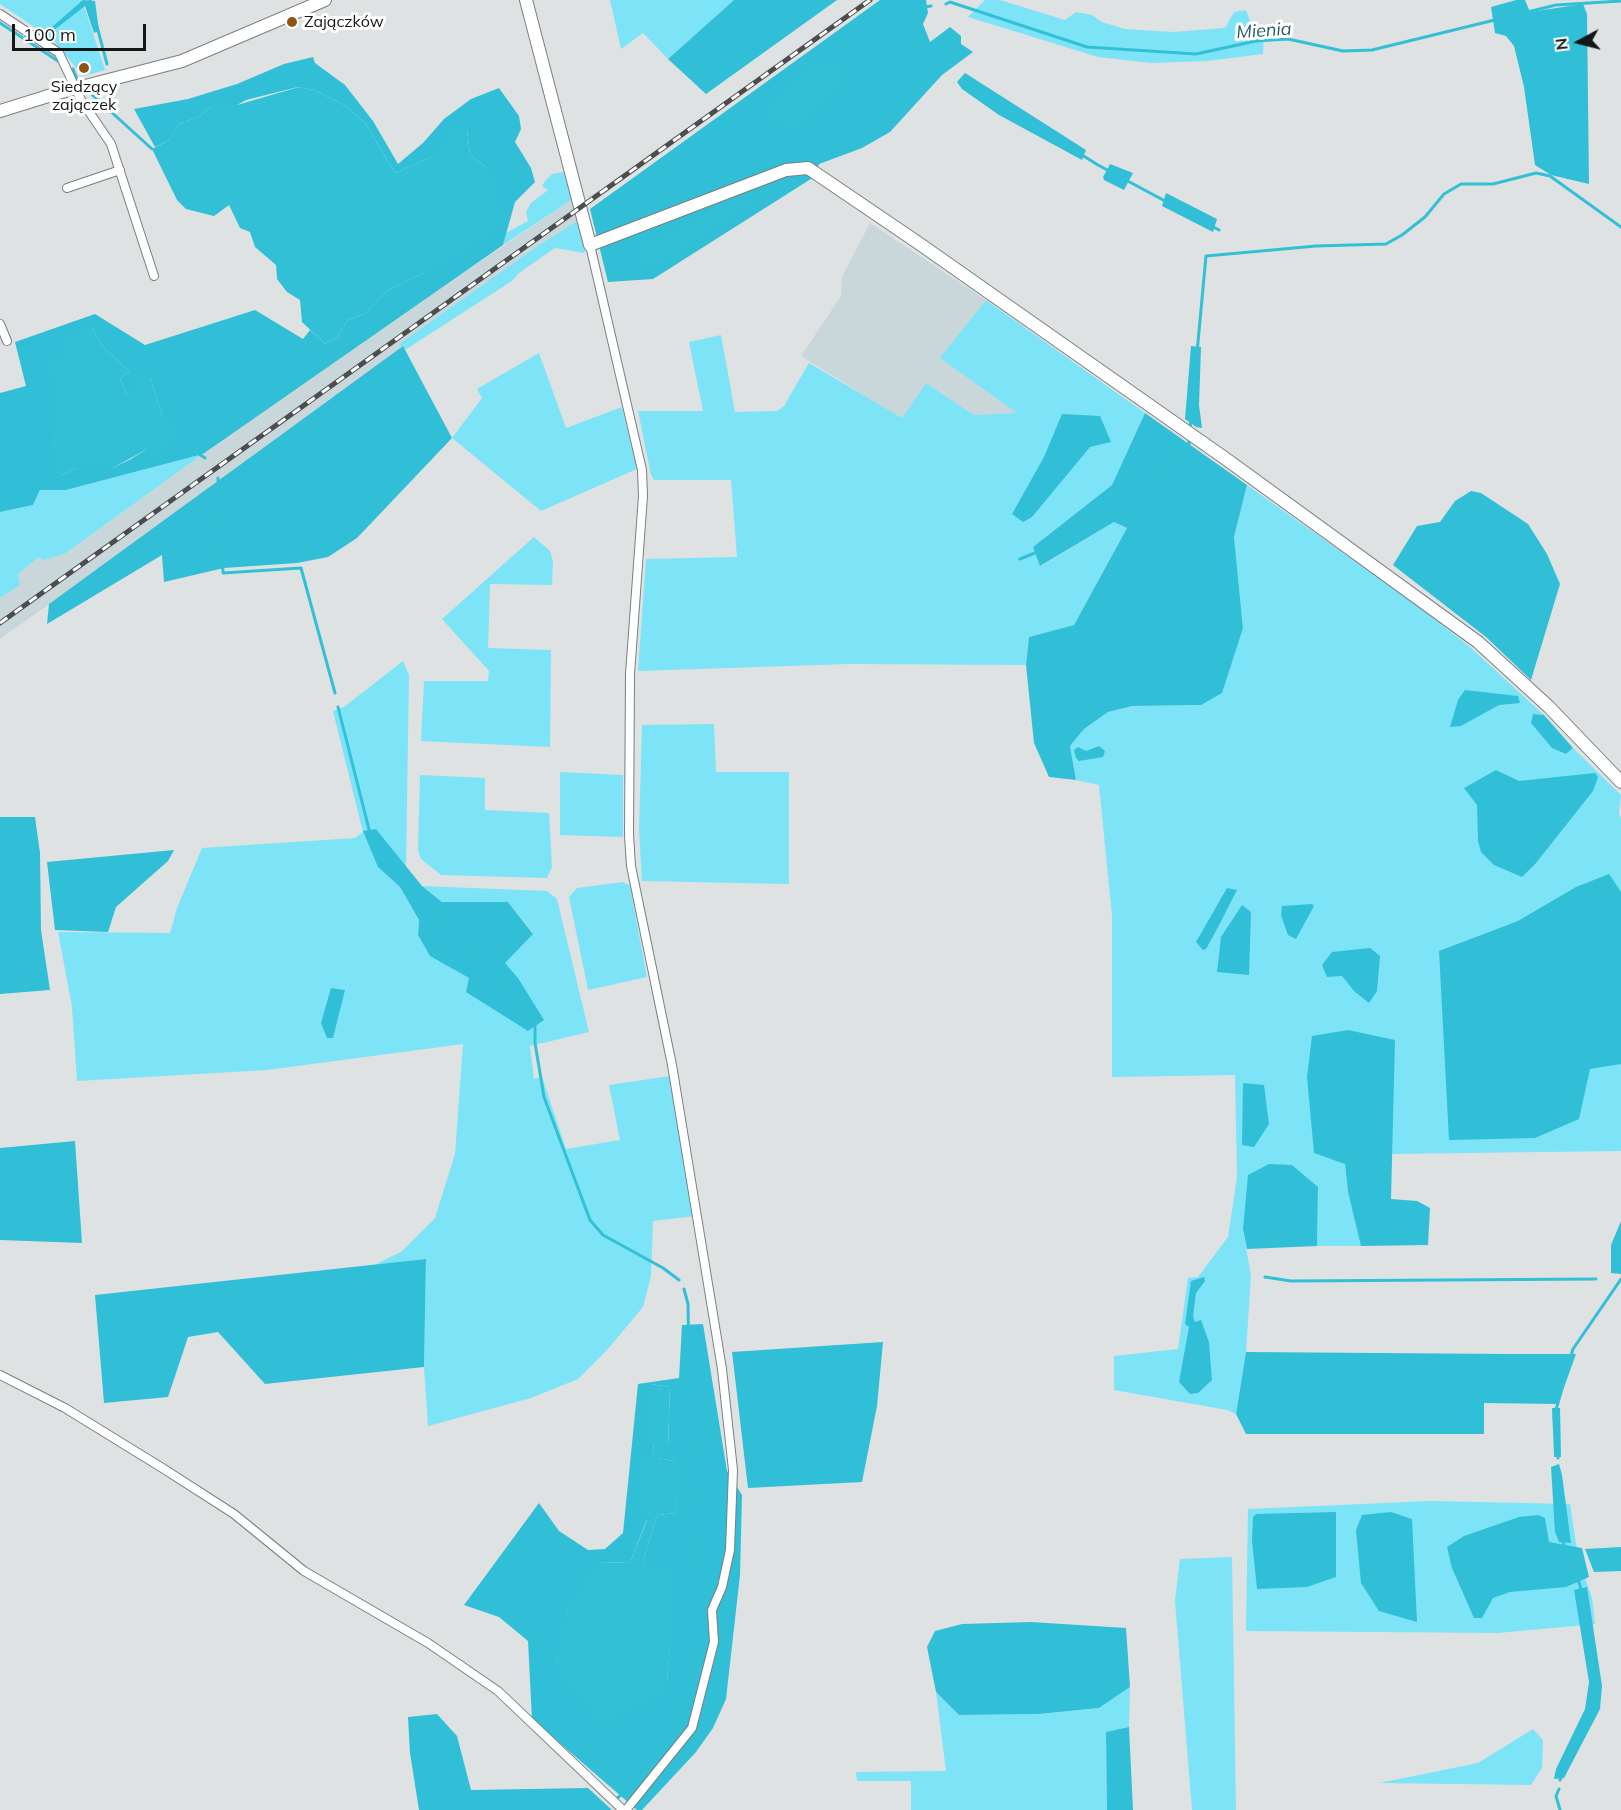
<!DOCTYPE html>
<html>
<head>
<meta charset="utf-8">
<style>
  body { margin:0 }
  #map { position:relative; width:1621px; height:1810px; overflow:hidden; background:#dee2e3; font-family:Mulish,sans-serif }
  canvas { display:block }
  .north { position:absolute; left:1549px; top:12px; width:60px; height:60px; -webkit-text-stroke:4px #fff; paint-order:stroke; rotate:263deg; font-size:16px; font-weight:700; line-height:24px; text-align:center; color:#151717 }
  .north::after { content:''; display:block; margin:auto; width:21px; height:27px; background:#151717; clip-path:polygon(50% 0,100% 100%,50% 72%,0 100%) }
  .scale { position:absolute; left:12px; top:24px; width:134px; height:27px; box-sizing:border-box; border:3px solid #151717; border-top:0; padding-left:8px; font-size:18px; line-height:21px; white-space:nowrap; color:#151717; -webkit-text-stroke:4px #fff; paint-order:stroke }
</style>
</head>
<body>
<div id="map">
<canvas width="1621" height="1810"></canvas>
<div class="north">N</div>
<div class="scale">100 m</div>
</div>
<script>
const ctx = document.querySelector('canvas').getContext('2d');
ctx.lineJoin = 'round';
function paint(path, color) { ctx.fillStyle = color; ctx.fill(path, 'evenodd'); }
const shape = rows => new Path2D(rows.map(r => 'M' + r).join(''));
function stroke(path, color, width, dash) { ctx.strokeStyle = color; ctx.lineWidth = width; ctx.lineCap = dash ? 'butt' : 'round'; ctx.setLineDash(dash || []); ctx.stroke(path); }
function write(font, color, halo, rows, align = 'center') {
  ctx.font = font + ' Mulish,sans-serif'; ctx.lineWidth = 6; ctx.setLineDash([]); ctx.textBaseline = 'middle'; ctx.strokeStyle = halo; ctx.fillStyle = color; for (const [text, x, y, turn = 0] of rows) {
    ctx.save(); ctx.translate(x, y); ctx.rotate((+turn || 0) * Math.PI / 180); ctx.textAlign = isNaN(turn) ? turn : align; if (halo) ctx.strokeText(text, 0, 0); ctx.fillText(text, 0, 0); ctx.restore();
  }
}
paint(shape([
  [573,199,579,220,539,245,399,344,403,346,209,487,210,490,0,639,0,598,19,585,18,574,39,557,66,553,331,362],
  [870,223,986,300,941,358,1018,413,974,415,926,383,902,419,801,356,841,296,842,277]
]), '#cad7da');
paint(shape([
  [0,0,82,0,105,70,83,76,52,39,0,4],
  [610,0,734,0,668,59,643,33,621,49],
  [985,0,1000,0,1065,20,1076,12,1092,15,1102,22,1125,29,1173,32,1225,28,1234,12,1246,10,1253,29,1264,30,1263,54,1208,61,1151,63,1098,57,968,17],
  [565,172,573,199,503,245,506,233,528,221,526,212,531,203,548,190,542,186,545,181,552,174],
  [579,220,587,247,584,253,555,248,519,273,512,281,405,350,399,344,539,245],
  [986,300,1145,413,1112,485,1033,547,1041,566,1114,522,1127,528,1074,625,1029,637,1026,665,849,664,638,671,646,559,737,557,731,480,654,480,651,475,638,411,703,411,689,342,721,335,735,412,777,411,784,406,809,363,902,418,926,383,974,415,1017,413,940,358],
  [539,353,566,428,622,407,637,469,541,511,452,438,482,398,477,389],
  [203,454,66,553,44,560,39,557,18,574,20,585,0,598,0,512,33,505,40,490,66,490],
  [1247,485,1419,607,1470,647,1544,715,1533,714,1566,754,1573,748,1621,795,1619,813,1621,819,1621,1151,1391,1154,1392,1102,1345,1164,1348,1192,1361,1245,1366,1246,1317,1246,1318,1187,1243,1229,1251,1276,1246,1352,1236,1414,1227,1410,1114,1390,1114,1356,1178,1349,1188,1278,1198,1277,1228,1237,1237,1177,1235,1075,1112,1077,1112,916,1099,785,1076,780,1070,746,1084,729,1108,712,1132,706,1201,705,1243,628,1234,537],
  [534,537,550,551,553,561,552,585,490,584,488,648,551,650,550,747,421,741,424,681,488,681,489,671,442,619],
  [403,661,409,675,406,867,376,829,378,867,400,887,419,920,418,935,430,955,469,978,477,998,483,1000,518,978,504,963,533,933,508,902,442,902,422,886,547,891,557,899,589,1032,530,1046,534,1079,542,1077,566,1149,620,1140,609,1085,670,1076,695,1216,653,1221,651,1276,643,1307,607,1350,578,1379,531,1398,428,1426,424,1367,426,1259,374,1265,401,1252,435,1218,455,1154,463,1044,267,1070,77,1081,72,1007,58,932,170,933,177,908,202,848,355,838,363,832,333,711,344,707],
  [714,724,716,772,789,772,789,884,642,881,639,829,642,725],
  [560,772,623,775,623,837,560,835],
  [420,775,485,778,485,810,549,813,552,867,547,878,441,875,421,859,418,850],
  [623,882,630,886,647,977,588,990,569,897,577,888],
  [1430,1501,1570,1504,1578,1557,1592,1598,1595,1624,1498,1633,1246,1631,1248,1509],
  [1232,1557,1236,1810,1192,1810,1175,1601,1180,1559],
  [1130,1687,1129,1727,1106,1732,1107,1810,911,1810,911,1781,857,1781,856,1772,946,1771,936,1692,959,1715,1039,1714,1099,1708],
  [1533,1729,1543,1740,1542,1768,1531,1785,1379,1783,1478,1763]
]), '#7de4f7');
paint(shape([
  [83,0,95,1,99,31,94,33,85,6,54,30,52,27],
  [734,0,837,0,706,94,668,59],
  [880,0,926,0,928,13,923,24,930,42,950,27,961,36,961,44,973,52,942,75,890,132,862,148,819,164,814,177,653,279,608,282,590,209],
  [1516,0,1525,0,1530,12,1583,4,1587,14,1589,184,1551,175,1535,165,1524,87,1514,46,1506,36,1495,33,1491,7],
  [313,57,315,63,345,85,373,121,398,164,423,143,444,119,471,99,499,88,519,116,521,129,515,142,531,168,535,182,515,202,503,245,203,454,66,490,40,490,33,505,0,512,0,393,26,386,15,342,95,314,145,345,255,310,303,339,310,330,325,344,337,338,348,320,365,314,388,290,424,273,494,195,486,167,470,155,467,129,429,158,395,173,366,124,346,106,314,90,298,87,246,100,237,105,213,105,198,117,179,124,169,140,155,147,134,109,188,99,237,84,284,64],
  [92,328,103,347,129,371,120,379,127,395,151,379,162,416,147,449,131,459,113,468,77,468,62,475,54,443,59,412,62,359],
  [965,73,1086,150,1082,160,999,115,962,89,957,82],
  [1110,164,1133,173,1124,190,1104,180,1103,177],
  [1166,193,1217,219,1213,232,1162,206],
  [403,346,452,438,357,538,328,557,297,563,224,568,164,582,162,555,47,624,49,604],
  [1191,346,1201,347,1199,405,1202,428,1196,427,1185,419],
  [1145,413,1247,485,1234,537,1243,628,1222,693,1201,705,1132,706,1108,712,1084,729,1070,746,1076,780,1049,777,1034,743,1026,665,1029,637,1074,625,1127,528,1114,522,1040,566,1033,547,1112,485],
  [1062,414,1100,416,1111,442,1090,447,1032,517,1023,522,1012,514,1044,457],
  [1471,491,1481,493,1528,524,1547,554,1560,584,1531,680,1486,637,1393,565,1417,526,1440,522,1455,501],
  [1465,690,1518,696,1520,703,1499,705,1461,726,1450,727,1458,700],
  [1533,714,1544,715,1573,748,1566,754,1552,748,1531,723],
  [1496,770,1519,781,1595,773,1598,777,1593,791,1536,863,1522,877,1494,865,1481,852,1478,841,1477,805,1464,788],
  [0,817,35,817,40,853,41,930,50,990,0,994],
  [376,829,422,886,442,902,508,902,533,934,505,963,518,978,544,1020,528,1031,466,992,469,978,430,956,418,935,419,920,400,887,378,867,363,831],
  [174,850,168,861,116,907,108,932,55,930,47,862],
  [1609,874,1621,892,1621,1064,1590,1069,1579,1119,1535,1138,1449,1140,1439,951,1518,921,1576,887],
  [1227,888,1237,890,1217,929,1206,949,1203,950,1196,942],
  [1312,904,1314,906,1296,939,1288,935,1281,915,1282,906],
  [1242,905,1251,912,1249,975,1217,972,1221,937],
  [1370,948,1380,956,1377,991,1369,1003,1354,991,1342,976,1327,977,1322,965,1332,952],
  [331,988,345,990,333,1038,327,1038,321,1023],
  [1348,1030,1395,1040,1391,1199,1417,1201,1430,1208,1428,1245,1361,1246,1348,1192,1345,1164,1314,1153,1307,1077,1312,1036],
  [1243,1083,1264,1085,1269,1124,1254,1147,1242,1145],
  [75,1141,82,1243,0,1240,0,1148],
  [1269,1164,1292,1165,1318,1187,1317,1246,1247,1249,1243,1229,1248,1175],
  [1621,1221,1621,1274,1611,1273,1611,1245],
  [426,1259,424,1367,265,1384,218,1332,188,1337,168,1397,104,1403,95,1295],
  [1204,1277,1205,1281,1196,1293,1193,1316,1195,1322,1201,1320,1209,1342,1212,1380,1198,1393,1190,1394,1179,1382,1189,1327,1185,1324,1191,1281],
  [703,1324,727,1471,742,1495,740,1575,726,1699,713,1728,696,1752,642,1810,637,1810,532,1719,528,1641,499,1617,464,1605,539,1503,559,1531,588,1550,605,1549,623,1533,638,1384,679,1378,682,1325],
  [651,1384,670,1387,668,1447,660,1447,657,1458,674,1461,677,1470,676,1513,657,1515,643,1562,670,1641,667,1682,556,1664,567,1612,601,1562,630,1563,647,1519,643,1461,654,1454],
  [883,1342,877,1406,862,1482,748,1488,732,1352],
  [1246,1352,1506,1354,1576,1354,1558,1404,1484,1403,1484,1434,1246,1434,1236,1414],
  [1552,1408,1560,1408,1561,1457,1554,1457,1554,1454],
  [1559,1464,1562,1475,1571,1543,1559,1542,1555,1532,1551,1467],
  [1336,1512,1336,1577,1307,1587,1257,1589,1252,1541,1253,1517,1256,1514],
  [1391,1512,1412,1519,1417,1622,1379,1611,1361,1583,1356,1530,1362,1515],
  [1538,1515,1545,1518,1549,1542,1582,1548,1589,1577,1566,1587,1510,1592,1493,1598,1482,1618,1474,1618,1452,1568,1447,1547,1464,1536,1519,1517],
  [1587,1587,1602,1686,1600,1709,1564,1778,1554,1779,1556,1769,1585,1709,1589,1682,1574,1590],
  [1031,1622,1126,1628,1130,1687,1099,1708,1039,1714,959,1715,936,1692,927,1647,935,1631,962,1624],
  [437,1714,457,1736,471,1790,588,1788,612,1810,419,1810,410,1753,408,1717],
  [1129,1727,1133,1810,1107,1810,1106,1732]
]), '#30bfd6');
paint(shape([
  [841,60,846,76,794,132,773,118,759,113,814,63],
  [299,87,314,90,346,106,366,124,395,173,429,158,458,123,467,129,470,155,486,167,496,184,494,195,505,216,493,232,456,258,388,290,365,314,348,320,337,338,325,344,302,322,300,300,287,292,277,279,276,265,255,247,250,232,240,228,229,205,214,216,186,209,177,200,152,149,169,140,179,124,198,117,213,105,228,100,237,105],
  [744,196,751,201,752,205,656,266,648,267,638,258,637,250,640,245],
  [92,328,103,347,129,371,120,379,127,395,138,386,139,374,151,379,162,416,176,425,171,445,158,457,147,449,113,468,77,468,62,475,55,472,54,443,59,390,47,364,62,359,61,339],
  [1099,746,1105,751,1103,757,1079,761,1076,758,1074,750,1078,747,1086,751],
  [651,1384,670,1387,668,1447,660,1447,658,1458,674,1461,678,1470,676,1513,657,1515,643,1562,669,1570,675,1587,667,1682,659,1696,642,1706,619,1716,596,1719,563,1678,556,1664,559,1640,567,1612,585,1579,601,1562,630,1563,647,1520,641,1511,638,1471,642,1461,654,1454,654,1446,643,1443],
  [1621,1547,1621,1571,1594,1572,1585,1549]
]), '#32c0d7');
stroke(shape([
  [90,0,107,64],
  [918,0,923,7,931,6],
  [946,4,950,2,1087,47,1196,54,1256,41,1288,39,1343,51,1372,50,1556,5,1621,1],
  [0,23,58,61],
  [73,69,77,79],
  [962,80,1098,165,1219,230],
  [87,90,152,149],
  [1190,428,1206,256,1316,246,1386,244,1402,235,1425,217,1444,194,1461,184,1493,184,1536,173,1550,176,1621,227],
  [173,437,205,458],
  [218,478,223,573,301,568,335,693],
  [1020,559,1084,533,1189,448,1189,438],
  [338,707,375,853,535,1018,535,1043,544,1097,590,1220,603,1235,663,1268,679,1280],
  [1621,1234,1619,1239,1621,1270],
  [1265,1277,1291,1281,1596,1279],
  [1558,1458,1554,1417,1573,1349,1621,1279],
  [1556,1469,1559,1532,1580,1585,1597,1692,1560,1780],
  [1559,1789,1556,1796,1560,1810],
  [616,1799,643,1777,681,1729,683,1689,693,1669,688,1635,692,1566,688,1304,684,1289]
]), '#32c0d7', 3);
const street = shape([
  [0,14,59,53,81,100,111,144,154,276],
  [67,188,120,170],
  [590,245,642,470,643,496,630,674,629,835,631,866,672,1065,722,1369,733,1470,730,1550,722,1587,712,1610,714,1642,692,1728,626,1810],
  [0,324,7,341],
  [0,1375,65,1408,164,1469,234,1514,304,1571,428,1643,498,1691,623,1810]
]);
const secondary = shape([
  [526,0,590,245,786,170,808,168,917,242,1226,459,1478,642,1549,707,1621,782],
  [0,111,58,93,182,61,325,0]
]);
stroke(street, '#7b7f7f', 10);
stroke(secondary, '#7b7f7f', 14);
stroke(street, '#fff', 8);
stroke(secondary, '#fff', 12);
const rail = shape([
  [0,623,870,0]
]);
stroke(rail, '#4c4e4e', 5);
stroke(rail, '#fff', 3, [9]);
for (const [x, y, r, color] of [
  [292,22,6,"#8f5313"],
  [84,68,6,"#8f5313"]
]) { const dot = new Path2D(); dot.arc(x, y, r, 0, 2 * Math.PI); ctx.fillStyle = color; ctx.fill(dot); stroke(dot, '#fff', 2); }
write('16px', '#151717', '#fff', [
  ["Zajączków",304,22],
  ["Siedzący",84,87,"center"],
  ["zajączek",84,105,"center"]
], 'left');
write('italic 18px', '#255c66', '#fff', [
  ["Mienia",1264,31,-4]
]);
</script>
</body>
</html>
